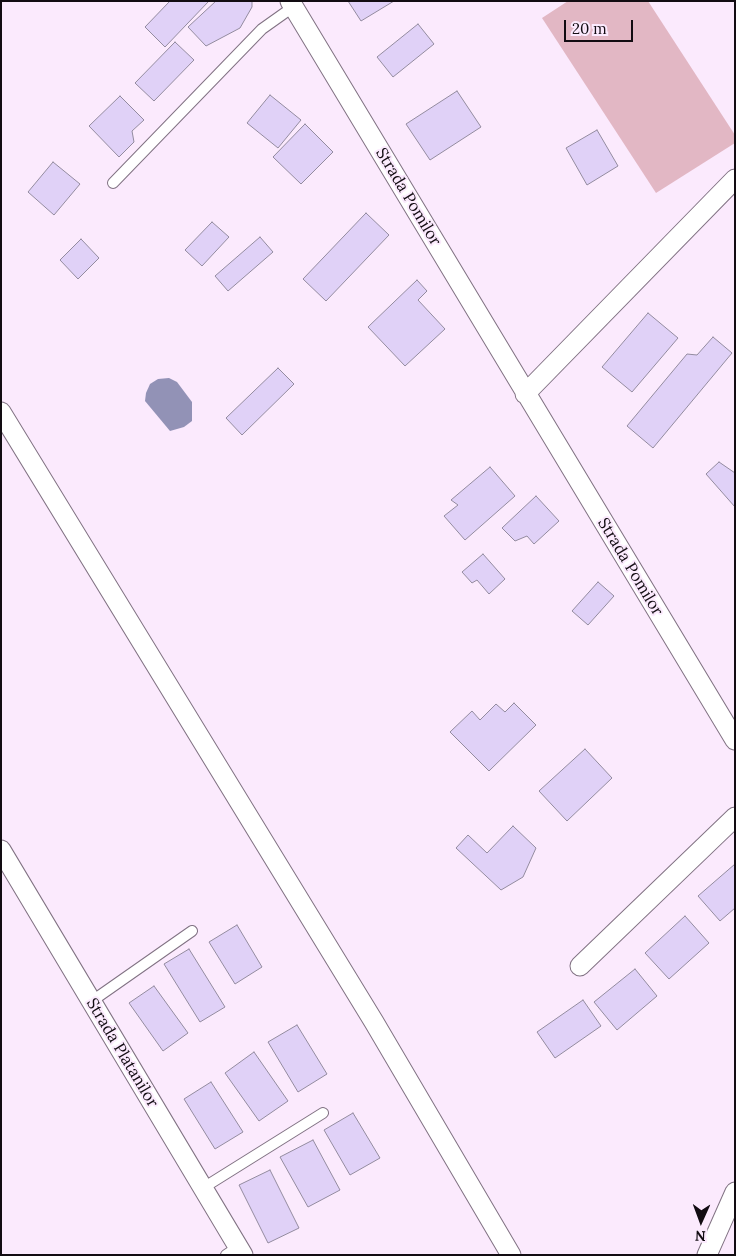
<!DOCTYPE html>
<html>
<head>
<meta charset="utf-8">
<style>
  body { margin:0 }
  #map { position:relative; width:736px; height:1256px; overflow:hidden; background:#fbeafd; font-family:Lora,serif }
  canvas { display:block }
  .frame { position:absolute; inset:0; border:2px solid #120c12; pointer-events:none }
  .north { position:absolute; left:676px; top:1196px; width:50px; height:50px; -webkit-text-stroke:4px #fbeafd; paint-order:stroke; rotate:182deg; font-size:14px; font-weight:700; line-height:20px; text-align:center; color:#120c12 }
  .north::after { content:''; display:block; margin:auto; width:18px; height:22px; background:#120c12; clip-path:polygon(50% 0,100% 100%,50% 72%,0 100%) }
  .scale { position:absolute; left:564px; top:20px; width:69px; height:22px; box-sizing:border-box; border:2px solid #120c12; border-top:0; padding-left:6px; font-size:15px; line-height:18px; white-space:nowrap; color:#120c12; -webkit-text-stroke:4px #fbeafd; paint-order:stroke }
</style>
</head>
<body>
<div id="map">
<canvas width="736" height="1256"></canvas>
<div class="frame"></div>
<div class="north">N</div>
<div class="scale">20 m</div>
</div>
<script>
const ctx = document.querySelector('canvas').getContext('2d');
ctx.lineJoin = 'round';
function paint(path, color) { ctx.fillStyle = color; ctx.fill(path, 'evenodd'); }
const shape = rows => new Path2D(rows.map(r => 'M' + r).join(''));
function stroke(path, color, width, dash) { ctx.strokeStyle = color; ctx.lineWidth = width; ctx.lineCap = dash ? 'butt' : 'round'; ctx.setLineDash(dash || []); ctx.stroke(path); }
function write(font, color, halo, rows, align = 'center') {
  ctx.font = font + ' Lora,serif'; ctx.lineWidth = 4; ctx.setLineDash([]); ctx.textBaseline = 'middle'; ctx.strokeStyle = halo; ctx.fillStyle = color; for (const [text, x, y, turn = 0] of rows) {
    ctx.save(); ctx.translate(x, y); ctx.rotate((+turn || 0) * Math.PI / 180); ctx.textAlign = isNaN(turn) ? turn : align; if (halo) ctx.strokeText(text, 0, 0); ctx.fillText(text, 0, 0); ctx.restore();
  }
}
paint(shape([
  [568,1,648,1,735,135,735,143,656,193,542,18]
]), '#e2b7c4');
paint(shape([
  [169,378,177,382,192,402,192,421,184,427,170,431,145,401,146,393,150,384,158,379]
]), '#9292b6');
const building = shape([
  [170,1,209,1,165,47,145,27,170,1],
  [216,1,252,1,252,7,240,28,206,46,188,27,216,1],
  [348,1,394,1,361,21,348,1],
  [418,24,434,44,393,77,377,57,418,24],
  [175,42,194,60,154,101,135,83,175,42],
  [457,91,481,127,430,160,406,124,457,91],
  [270,95,301,120,278,148,247,123,270,95],
  [120,96,144,120,132,131,134,142,119,157,89,126,120,96],
  [305,124,333,152,301,184,273,157,305,124],
  [597,130,618,166,587,185,566,148,597,130],
  [53,162,80,184,54,215,28,192,53,162],
  [366,213,389,235,326,301,303,279,366,213],
  [212,222,229,237,202,266,185,250,212,222],
  [260,237,273,252,228,291,215,276,260,237],
  [81,239,99,258,78,279,60,260,81,239],
  [417,280,427,291,418,300,445,329,405,366,368,327,417,280],
  [648,313,678,338,632,392,602,367,648,313],
  [713,337,732,353,653,448,627,426,687,354,697,355,713,337],
  [278,368,294,384,242,435,226,418,278,368],
  [719,462,735,473,735,507,706,474,719,462],
  [490,467,515,496,465,540,444,516,458,505,451,500,490,467],
  [536,496,559,521,534,544,527,536,515,541,502,528,536,496],
  [483,554,505,579,489,594,477,580,472,583,462,572,483,554],
  [598,582,614,596,588,625,572,611,598,582],
  [514,703,536,725,489,771,450,732,472,711,480,720,496,704,505,712,514,703],
  [585,749,612,778,567,821,539,791,585,749],
  [513,826,536,848,523,877,501,890,456,848,468,835,487,853,513,826],
  [735,864,735,908,720,921,698,896,735,864],
  [685,916,709,943,669,979,645,953,685,916],
  [237,925,262,967,235,984,209,942,237,925],
  [189,949,225,1007,200,1022,164,964,189,949],
  [635,969,657,996,617,1030,594,1002,635,969],
  [154,986,188,1033,163,1051,129,1003,154,986],
  [583,1000,601,1026,555,1058,537,1032,583,1000],
  [297,1025,327,1074,298,1092,268,1042,297,1025],
  [254,1052,288,1101,259,1121,225,1073,254,1052],
  [211,1082,243,1132,215,1149,184,1099,211,1082],
  [353,1113,380,1158,350,1175,324,1130,353,1113],
  [313,1140,340,1190,308,1207,280,1157,313,1140],
  [270,1170,299,1228,268,1243,239,1185,270,1170]
]);
paint(building, '#e0d1f7');
stroke(building, '#938b9f', 1);
const lane = shape([
  [113,183,262,29,293,7],
  [92,1001,192,931],
  [203,1188,323,1113],
  [226,1255,238,1247]
]);
const street = shape([
  [290,1,735,740],
  [525,394,735,179],
  [1,412,374,1022,511,1255],
  [1,850,243,1255],
  [580,966,735,817],
  [707,1255,735,1192]
]);
stroke(lane, '#817283', 12);
stroke(street, '#817283', 21);
stroke(lane, '#fff', 10);
stroke(street, '#fff', 19);
write('16px', '#120c12', '#fbeafd', [
  ["Strada Pomilor",408,197,59],
  ["Strada Pomilor",630,567,59],
  ["Strada Platanilor",122,1053,59]
]);
</script>
</body>
</html>
